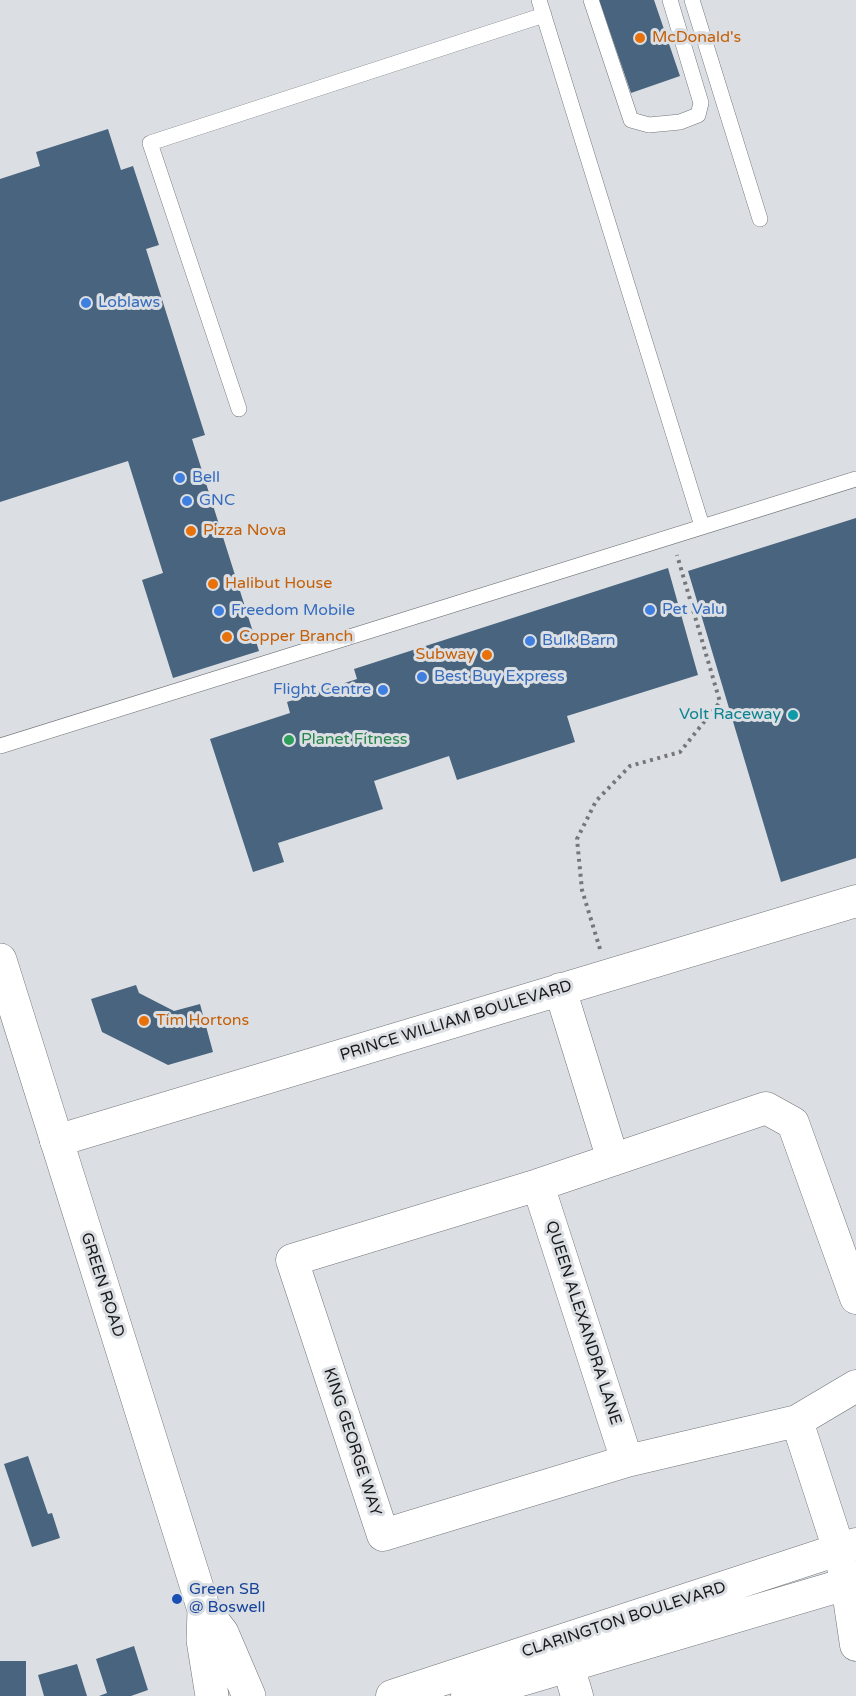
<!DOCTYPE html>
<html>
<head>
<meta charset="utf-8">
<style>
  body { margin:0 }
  canvas { display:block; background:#dbdfe3 }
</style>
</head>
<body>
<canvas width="856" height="1696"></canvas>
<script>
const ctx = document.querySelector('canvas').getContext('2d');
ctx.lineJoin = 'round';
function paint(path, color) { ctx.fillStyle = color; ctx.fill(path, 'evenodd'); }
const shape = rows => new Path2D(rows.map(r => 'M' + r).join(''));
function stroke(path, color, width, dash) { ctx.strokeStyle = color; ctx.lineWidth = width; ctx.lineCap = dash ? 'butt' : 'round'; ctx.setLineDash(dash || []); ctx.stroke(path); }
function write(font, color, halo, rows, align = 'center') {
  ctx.font = font + ' "Varela Round",sans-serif'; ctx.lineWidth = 6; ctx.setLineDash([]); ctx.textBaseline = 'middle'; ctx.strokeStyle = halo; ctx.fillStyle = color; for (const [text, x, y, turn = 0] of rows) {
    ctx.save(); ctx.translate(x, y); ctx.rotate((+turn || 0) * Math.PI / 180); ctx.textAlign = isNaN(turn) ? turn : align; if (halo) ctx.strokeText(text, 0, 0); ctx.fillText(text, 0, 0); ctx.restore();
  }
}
paint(shape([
  [599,0,654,0,680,76,631,93],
  [108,129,121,170,133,166,159,245,146,249,205,435,192,439,259,651,173,678,142,580,163,573,128,461,0,502,0,179,40,166,36,152],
  [856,518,856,858,781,882,688,571],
  [668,568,698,675,567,716,575,742,457,780,449,756,374,781,383,809,278,843,284,862,253,872,210,739,290,713,287,702,357,679,354,669],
  [136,985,139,993,174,1011,200,1004,213,1052,168,1065,102,1032,91,999],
  [28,1456,48,1514,52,1513,60,1538,32,1547,4,1464],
  [134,1646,148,1690,131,1696,99,1696,107,1693,96,1659],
  [0,1661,26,1661,26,1696,0,1696],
  [77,1664,87,1696,44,1696,38,1675]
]), '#49647e');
const service = shape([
  [539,0,702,526],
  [591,0,631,120,649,125,680,122,698,115,701,103,670,0],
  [692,0,760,219],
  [239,409,150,143,544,15],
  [0,746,856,479]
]);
const minor = shape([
  [560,989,613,1160],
  [56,1141,856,901],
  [538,1185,627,1461],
  [856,1298,793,1123,766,1108,538,1185,292,1260,383,1535,627,1461,797,1421,856,1386],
  [797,1421,839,1550,847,1584,856,1645],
  [562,1645,577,1696],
  [392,1696,856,1544],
  [467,1696,856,1581]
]);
const tertiary = shape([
  [0,960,204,1610,203,1640,212,1696],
  [205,1611,222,1633,249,1696]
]);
stroke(service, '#72767a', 16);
stroke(minor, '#72767a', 33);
stroke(tertiary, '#72767a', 34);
stroke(shape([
  [600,949,582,890,577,839,596,801,630,766,680,752,720,702,677,555]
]), '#75777a', 4, [3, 4.5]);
stroke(service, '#fff', 15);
stroke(minor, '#fff', 32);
stroke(tertiary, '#fff', 33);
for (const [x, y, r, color] of [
  [640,38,6,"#e8710a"],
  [86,303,6,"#3f7fe0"],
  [180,478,6,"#3f7fe0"],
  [187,501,6,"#3f7fe0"],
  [191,531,6,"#e8710a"],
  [213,584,6,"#e8710a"],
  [650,610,6,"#3f7fe0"],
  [219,611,6,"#3f7fe0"],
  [227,637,6,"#e8710a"],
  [530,641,6,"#3f7fe0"],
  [487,655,6,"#e8710a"],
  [422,677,6,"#3f7fe0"],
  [383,690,6,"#3f7fe0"],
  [793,715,6,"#0f9aa8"],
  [289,740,6,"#2e9e5b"],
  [144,1021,6,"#e8710a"],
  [177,1599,6,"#1a4fb4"]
]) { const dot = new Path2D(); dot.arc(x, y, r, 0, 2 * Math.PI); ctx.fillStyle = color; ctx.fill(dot); stroke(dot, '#dbdfe3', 2); }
write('16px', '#c56008', '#dbdfe3', [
  ["McDonald's",652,38],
  ["Pizza Nova",203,531],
  ["Halibut House",225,584],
  ["Copper Branch",239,637],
  ["Subway",475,655,"right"],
  ["Tim Hortons",156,1021]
], 'left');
write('16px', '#366cbe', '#dbdfe3', [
  ["Loblaws",98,303],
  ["Bell",192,478],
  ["GNC",199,501],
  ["Pet Valu",662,610],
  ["Freedom Mobile",231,611],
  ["Bulk Barn",542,641],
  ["Best Buy Express",434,677],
  ["Flight Centre",371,690,"right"]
], 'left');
write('16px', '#0d838f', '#dbdfe3', [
  ["Volt Raceway",781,715]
], 'right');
write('16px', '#27864d', '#dbdfe3', [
  ["Planet Fitness",301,740]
], 'left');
write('16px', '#181a1b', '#dbdfe3', [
  ["PRINCE WILLIAM BOULEVARD",456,1021,-17],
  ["GREEN ROAD",102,1285,72],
  ["QUEEN ALEXANDRA LANE",583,1323,72],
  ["KING GEORGE WAY",352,1442,72],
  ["CLARINGTON BOULEVARD",624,1620,-18]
]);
write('16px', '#164399', '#dbdfe3', [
  ["Green SB",189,1590],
  ["@ Boswell",189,1608]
], 'left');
</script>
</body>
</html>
